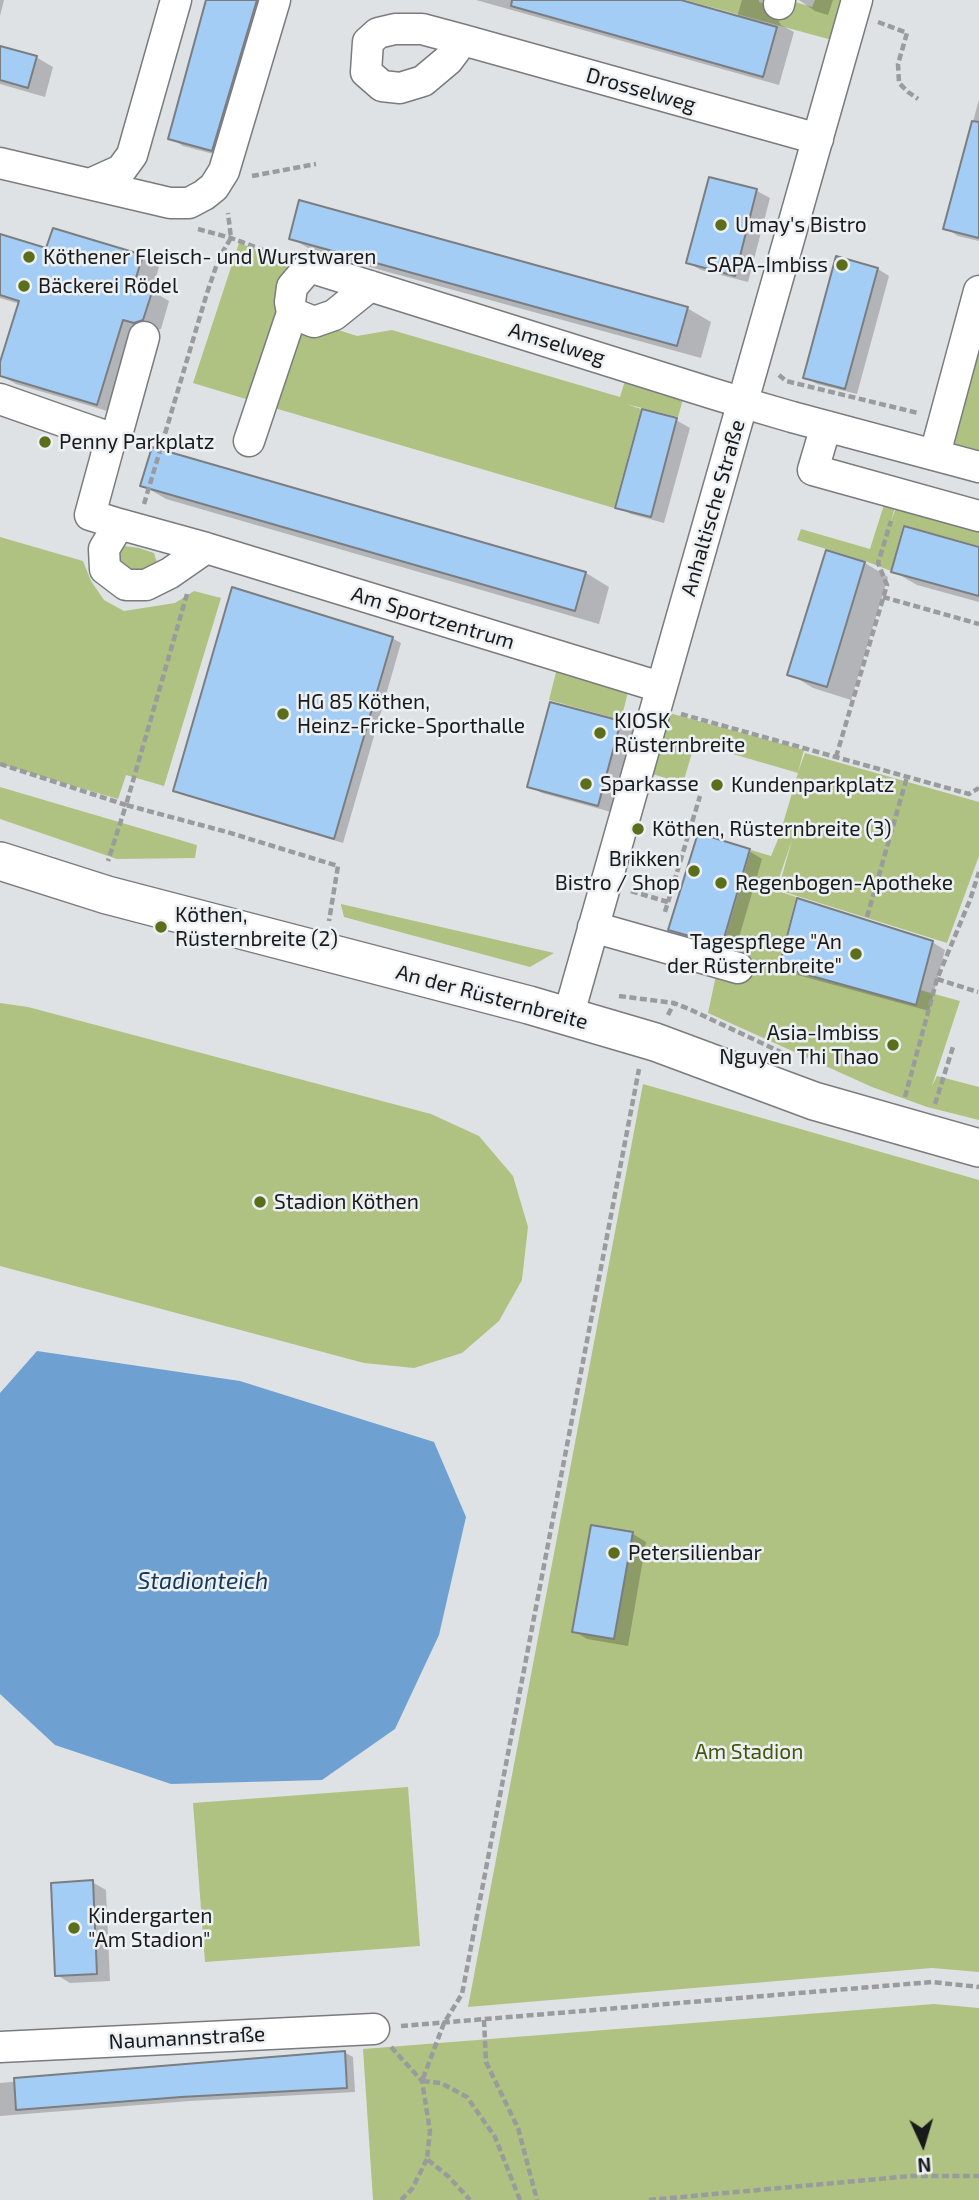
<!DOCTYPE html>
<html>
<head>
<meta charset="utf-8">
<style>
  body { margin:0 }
  #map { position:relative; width:979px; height:2200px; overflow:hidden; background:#dfe2e5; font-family:"Exo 2",sans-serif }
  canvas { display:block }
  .north { position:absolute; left:888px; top:2109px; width:70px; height:70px; -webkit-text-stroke:5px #edf0f3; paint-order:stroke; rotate:176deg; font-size:19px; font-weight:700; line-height:28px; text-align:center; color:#191a1b }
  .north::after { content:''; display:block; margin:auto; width:24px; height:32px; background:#191a1b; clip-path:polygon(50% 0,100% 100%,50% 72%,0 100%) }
</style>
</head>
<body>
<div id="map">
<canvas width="979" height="2200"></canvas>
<div class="north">N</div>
</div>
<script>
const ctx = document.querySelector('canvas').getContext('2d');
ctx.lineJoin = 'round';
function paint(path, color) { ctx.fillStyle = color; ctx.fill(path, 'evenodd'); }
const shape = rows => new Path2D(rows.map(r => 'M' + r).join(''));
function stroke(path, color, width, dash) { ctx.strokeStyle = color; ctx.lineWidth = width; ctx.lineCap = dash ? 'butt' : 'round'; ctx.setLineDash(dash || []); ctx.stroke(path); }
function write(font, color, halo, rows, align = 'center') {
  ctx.font = font + ' "Exo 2",sans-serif'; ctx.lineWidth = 5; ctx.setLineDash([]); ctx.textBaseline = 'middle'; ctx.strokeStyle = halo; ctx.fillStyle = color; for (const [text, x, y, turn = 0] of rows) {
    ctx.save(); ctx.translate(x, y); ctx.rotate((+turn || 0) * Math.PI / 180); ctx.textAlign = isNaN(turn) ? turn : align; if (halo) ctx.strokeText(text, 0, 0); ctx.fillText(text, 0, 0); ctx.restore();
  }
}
paint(shape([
  [685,0,759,0,759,2,791,12,795,2,812,7,815,0,855,0,843,43],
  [239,243,307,268,269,406,193,383],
  [979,294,979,453,938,443],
  [301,318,357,336,392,330,620,397,631,361,689,378,678,417,626,404,641,409,614,508,271,407],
  [888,492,898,495,891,522,900,495,979,517,979,546,903,525,891,571,865,561,797,540,801,529,870,549],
  [0,537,83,561,91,581,104,600,124,611,175,603,194,591,221,598,164,786,126,775,118,799,0,764],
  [125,546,139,548,154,553,159,569,127,579,115,554],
  [559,660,631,680,621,720,549,700],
  [662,711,804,750,798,772,805,753,979,802,979,856,947,943,778,890,792,840,775,890,796,897,778,968,916,1005,920,990,960,1001,932,1086,937,1076,979,1087,979,1120,927,1107,872,1087,708,1013,721,952,751,850,771,856,779,837,798,773,695,743,683,783,645,772],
  [0,787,197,845,195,858,117,859,0,819],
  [341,905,341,904,554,953,530,967,344,917],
  [0,1003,28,1007,431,1114,479,1136,513,1176,528,1227,522,1280,499,1321,462,1353,414,1368,364,1363,0,1266],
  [643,1084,979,1180,979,1972,932,1968,468,2007],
  [408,1787,420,1946,205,1962,193,1803],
  [934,2004,979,2008,979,2200,373,2200,363,2049]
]), '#afc281');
paint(shape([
  [37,1351,240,1381,434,1442,466,1517,439,1635,395,1729,322,1780,171,1784,55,1745,0,1694,0,1393]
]), '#6ea1d1');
paint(shape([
  [0,0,4,0,0,16],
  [208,0,272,0,225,157,183,146,170,138],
  [476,0,675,0,737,17,742,0,782,0,779,5,778,20,781,25,794,32,779,85],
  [799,0,833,0,828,15,815,11],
  [0,47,36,57,53,67,45,97,0,84],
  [979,99,979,241,958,236,945,228],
  [710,179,757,191,770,198,748,282,701,270,688,263],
  [0,236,47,251,142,257,159,267,152,291,169,301,161,329,152,332,114,413,16,384,0,375,0,368,20,304,0,298],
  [291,238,687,308,711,322,701,358,315,252],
  [837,258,878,269,889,276,857,394,817,384,805,377],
  [676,420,690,428,664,523,631,514,617,507],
  [142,485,586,573,609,587,599,624,166,499],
  [979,549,979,602,917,585,893,571],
  [865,563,888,577,851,700,813,688,790,674],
  [392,638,401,643,343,843,184,795,175,790],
  [620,723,633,731,611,812,542,793,529,786],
  [749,851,762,859,735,951,683,937,670,929],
  [932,942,945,950,929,1011,794,974,781,966],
  [593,1527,633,1534,646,1542,628,1646,587,1639,574,1631],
  [92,1882,106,1890,110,1981,70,1983,57,1975],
  [344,2052,353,2057,355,2092,190,2101,0,2116,0,2083]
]), '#0003');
const building = shape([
  [206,0,257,0,212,151,168,139,206,0],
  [512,0,681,0,777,27,763,77,511,6,512,0],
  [0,46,37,56,28,88,0,80,0,46],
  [972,121,979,122,979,238,943,229,972,121],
  [709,177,757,189,735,276,686,263,709,177],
  [299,200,688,307,677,346,289,239,299,200],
  [53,228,143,255,134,284,153,289,143,320,134,323,123,320,97,405,0,376,0,362,19,301,0,295,0,234,46,248,53,228],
  [836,256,878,268,845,389,803,378,836,256],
  [642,409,677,418,651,517,615,508,642,409],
  [152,447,586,572,575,611,140,486,152,447],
  [904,526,979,547,979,596,891,572,904,526],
  [826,550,865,562,827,687,787,675,826,550],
  [232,587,393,637,334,839,173,791,232,587],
  [550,702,621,721,598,806,527,787,550,702],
  [698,833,750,849,722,945,668,930,698,833],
  [797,898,933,941,916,1005,779,967,797,898],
  [591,1525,633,1532,614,1639,572,1632,591,1525],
  [93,1880,97,1974,55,1976,51,1883,93,1880],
  [345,2051,347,2088,181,2097,16,2110,14,2078,345,2051]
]);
paint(building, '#a4cdf6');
stroke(building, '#7b7e80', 2);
const minor = shape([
  [779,4,780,0],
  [463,40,448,60,423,81,400,88,382,86,366,72,368,42,378,33,395,29,422,29,463,40,818,139],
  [0,163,170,203,189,203,204,195,214,187,224,171,275,0],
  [90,184,121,170,132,155,176,0],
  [370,286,334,315,314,322,292,313,290,302,292,287,309,267,370,286,714,394,744,403,792,417,979,467],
  [0,399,111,438,90,515,119,524],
  [826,426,813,470,979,516],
  [111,438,118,431,144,337],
  [249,441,292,313],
  [935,454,979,291],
  [206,548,170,573,146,585,126,585,105,569,104,549,119,524,206,548,660,687],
  [593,927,738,968],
  [568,1017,857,0],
  [0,2047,374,2029]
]);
const major = shape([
  [0,861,107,895,529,1005,655,1042,814,1101,979,1148]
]);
stroke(minor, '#797b7e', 33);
stroke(major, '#797b7e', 40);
stroke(shape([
  [878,22,907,33,898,64,899,83,908,92,918,99],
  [252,176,316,164],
  [198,229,231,238,282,257],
  [779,375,786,381,918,413],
  [144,504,207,293,219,258,231,238,228,213],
  [187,594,126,805,227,832,338,866,329,921],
  [883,597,979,624],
  [681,714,969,794,979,788],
  [836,757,887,585,878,563,891,521],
  [0,764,126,805,108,861],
  [631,891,668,902,664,915],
  [668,902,700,796],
  [867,917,907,777],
  [937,979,978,992],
  [619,996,674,1003,689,1009,785,1054],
  [668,1015,674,1003],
  [905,1097,937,979,970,900,979,872],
  [935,1104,953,1047],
  [484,2020,486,2062,518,2128,537,2200],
  [401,2026,932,1982,979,1987],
  [391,2047,422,2081,430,2131,427,2159,449,2177,470,2200],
  [401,2200,412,2189,427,2159],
  [520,2200,495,2137,467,2097,441,2083,422,2081,444,2023,462,1994,639,1069],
  [649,2200,911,2176,979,2176]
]), '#999b9d', 4.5, [7, 3.5]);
stroke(minor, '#fff', 30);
stroke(major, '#fff', 37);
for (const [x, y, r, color] of [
  [721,225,7,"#5b6e1b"],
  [29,257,7,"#5b6e1b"],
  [842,265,7,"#5b6e1b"],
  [24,286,7,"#5b6e1b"],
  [45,442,7,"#5b6e1b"],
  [283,714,7,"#5b6e1b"],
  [600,733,7,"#5b6e1b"],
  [586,784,7,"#5b6e1b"],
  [717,785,7,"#5b6e1b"],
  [638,829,7,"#5b6e1b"],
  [694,871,7,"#5b6e1b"],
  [721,883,7,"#5b6e1b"],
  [161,927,7,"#5b6e1b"],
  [856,954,7,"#5b6e1b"],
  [893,1045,7,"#5b6e1b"],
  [260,1202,7,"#5b6e1b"],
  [614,1553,7,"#5b6e1b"],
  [74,1928,7,"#5b6e1b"]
]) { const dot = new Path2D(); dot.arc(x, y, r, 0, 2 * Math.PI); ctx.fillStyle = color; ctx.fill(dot); stroke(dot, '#edf0f3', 2.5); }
write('21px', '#191a1b', '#edf0f3', [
  ["Drosselweg",641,90,16],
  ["Amselweg",557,344,17],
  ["Anhaltische Straße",713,508,-74],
  ["Am Sportzentrum",433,618,17],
  ["An der Rüsternbreite",492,997,15],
  ["Naumannstraße",187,2038,-3]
]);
write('21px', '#191a1b', '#edf0f3', [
  ["Umay's Bistro",735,225],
  ["Köthener Fleisch- und Wurstwaren",43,257],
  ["SAPA-Imbiss",828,265,"right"],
  ["Bäckerei Rödel",38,286],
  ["Penny Parkplatz",59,442],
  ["HG 85 Köthen,",297,702],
  ["Heinz-Fricke-Sporthalle",297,726],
  ["KIOSK",614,721],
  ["Rüsternbreite",614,745],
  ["Sparkasse",600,784],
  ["Kundenparkplatz",731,785],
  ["Köthen, Rüsternbreite (3)",652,829],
  ["Brikken",680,859,"right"],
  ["Bistro / Shop",680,883,"right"],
  ["Regenbogen-Apotheke",735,883],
  ["Köthen,",175,915],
  ["Rüsternbreite (2)",175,939],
  ["Tagespflege \"An",842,942,"right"],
  ["der Rüsternbreite\"",842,966,"right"],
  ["Asia-Imbiss",879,1033,"right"],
  ["Nguyen Thi Thao",879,1057,"right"],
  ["Stadion Köthen",274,1202],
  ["Petersilienbar",628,1553],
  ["Kindergarten",88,1916],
  ["\"Am Stadion\"",88,1940]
], 'left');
write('21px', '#455408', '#edf0f3', [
  ["Am Stadion",749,1752]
]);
write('italic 23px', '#133859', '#edf0f3', [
  ["Stadionteich",203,1581]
]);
</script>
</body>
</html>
